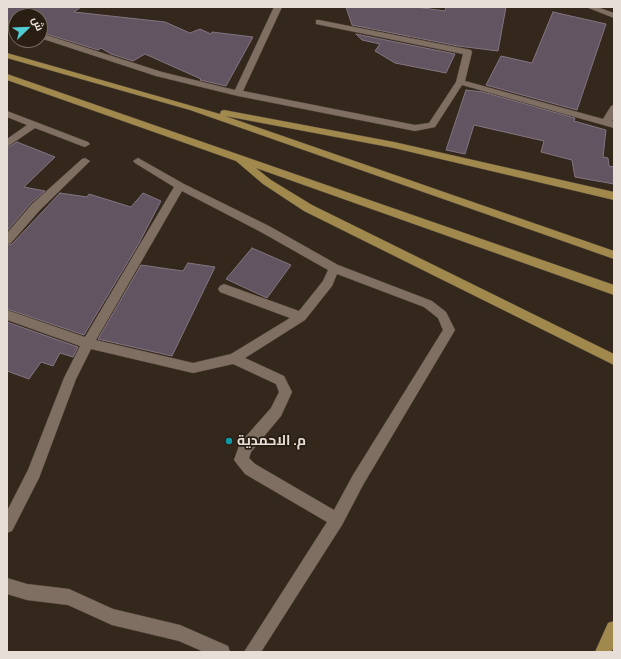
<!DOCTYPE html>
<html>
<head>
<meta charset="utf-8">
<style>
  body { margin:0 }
  #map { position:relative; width:621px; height:659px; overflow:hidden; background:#34271c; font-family:Cabin,Cairo,sans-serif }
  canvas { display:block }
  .frame { position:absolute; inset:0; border:8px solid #e7ded7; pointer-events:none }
  .north { position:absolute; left:8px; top:8px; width:40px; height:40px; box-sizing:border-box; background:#2a1e13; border:1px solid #766b61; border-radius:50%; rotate:67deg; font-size:11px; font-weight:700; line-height:16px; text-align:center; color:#e7ded7 }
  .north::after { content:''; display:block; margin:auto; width:14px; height:18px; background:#51ccd3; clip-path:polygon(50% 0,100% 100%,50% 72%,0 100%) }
</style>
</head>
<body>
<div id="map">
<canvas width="621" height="659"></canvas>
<div class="frame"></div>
<div class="north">ش</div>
</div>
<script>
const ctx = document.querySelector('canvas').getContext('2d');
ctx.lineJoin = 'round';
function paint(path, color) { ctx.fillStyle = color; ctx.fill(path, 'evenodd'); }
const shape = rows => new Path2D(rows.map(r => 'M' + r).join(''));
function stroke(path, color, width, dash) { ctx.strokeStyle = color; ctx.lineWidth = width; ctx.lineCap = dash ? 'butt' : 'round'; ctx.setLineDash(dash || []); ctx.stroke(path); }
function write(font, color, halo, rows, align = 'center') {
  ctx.font = font + ' Cabin,Cairo,sans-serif'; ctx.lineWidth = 3.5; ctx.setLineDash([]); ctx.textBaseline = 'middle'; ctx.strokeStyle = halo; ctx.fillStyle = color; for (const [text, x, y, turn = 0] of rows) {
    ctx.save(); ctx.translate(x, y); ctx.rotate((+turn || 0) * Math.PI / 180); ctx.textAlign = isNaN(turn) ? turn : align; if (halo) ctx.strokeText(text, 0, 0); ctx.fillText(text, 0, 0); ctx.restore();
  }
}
const building = shape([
  [7,7,81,7,74,12,165,22,190,33,200,29,211,34,212,32,253,37,226,86,200,80,201,79,145,54,133,61,111,54,101,48,98,50,40,32,40,16,16,16,16,22,7,21,7,7],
  [346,7,416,7,445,11,446,7,506,7,498,51,458,46,352,25,346,7],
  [553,12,606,24,577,110,486,85,501,56,532,63,553,12],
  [356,34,455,54,446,73,395,63,375,51,380,44,362,40,356,34],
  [466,90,483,92,575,118,574,121,606,130,603,157,608,158,609,166,614,167,614,184,575,177,572,160,541,152,544,141,474,125,465,154,446,150,466,90],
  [17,142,55,157,24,187,45,191,31,203,7,231,7,148,17,142],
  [60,193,87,197,89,194,131,207,143,193,161,201,138,245,84,335,7,309,7,245,12,244,60,193],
  [252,248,291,265,267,298,226,279,252,248],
  [188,263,215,267,172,356,98,339,141,265,183,271,188,263],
  [7,322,78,347,73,357,60,353,53,366,41,362,29,379,7,371,7,322]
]);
paint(building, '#635461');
stroke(building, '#847582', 1);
const minor = shape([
  [274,7,282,7,243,91,415,125,429,123,456,82,463,54,316,24,316,20,319,20,471,50,472,52,465,81,603,119,611,106,614,105,614,117,612,121,614,122,614,128,462,85,435,127,415,131,238,96,156,76,40,38,40,33,162,72,235,90,274,7],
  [586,7,597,7,614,13,614,18,586,7],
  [7,22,16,24,16,29,7,27,7,22],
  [7,111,88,142,90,144,85,147,82,146,35,128,7,147,7,139,27,125,7,117,7,111],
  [85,158,90,161,88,163,40,210,11,243,7,244,7,233,32,204,82,159,85,158],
  [138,158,184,184,269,226,338,265,432,301,446,312,455,330,363,485,342,525,261,652,244,652,327,522,245,474,234,460,240,443,271,408,279,392,276,384,233,364,193,373,91,349,76,379,39,478,12,531,7,533,7,511,28,470,64,378,80,346,7,320,7,310,85,337,174,187,135,163,133,161,138,158],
  [182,191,261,232,328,270,323,281,299,311,224,284,220,286,218,289,220,292,290,318,231,354,193,363,96,340,182,191],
  [337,274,424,307,438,318,443,330,353,475,334,510,255,464,249,458,251,452,281,416,292,392,284,376,245,358,305,320,332,286,337,274],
  [7,578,27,584,69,589,113,609,180,625,228,646,230,652,204,652,179,641,112,625,68,605,27,600,7,594,7,578]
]);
const major = shape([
  [7,53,220,114,221,111,224,110,394,142,614,192,614,200,394,148,225,116,614,251,614,259,190,110,7,58,7,53],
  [7,74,614,285,614,295,256,168,271,180,312,205,614,354,614,365,304,211,263,184,236,161,7,80,7,74],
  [614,621,614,647,611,652,595,652,608,623,614,621]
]);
stroke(minor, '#51463c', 1);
stroke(major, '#51463c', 1);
paint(minor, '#7f6f62');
paint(major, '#a1894d');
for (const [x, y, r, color] of [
  [229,441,4,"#0f9aa8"]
]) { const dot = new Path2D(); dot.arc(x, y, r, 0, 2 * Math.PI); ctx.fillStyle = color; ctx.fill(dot); stroke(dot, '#2a1e13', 1.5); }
write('bold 14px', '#e7ded7', '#2a1e13', [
  ["م. الاحمدية",237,441]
], 'left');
</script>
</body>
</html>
